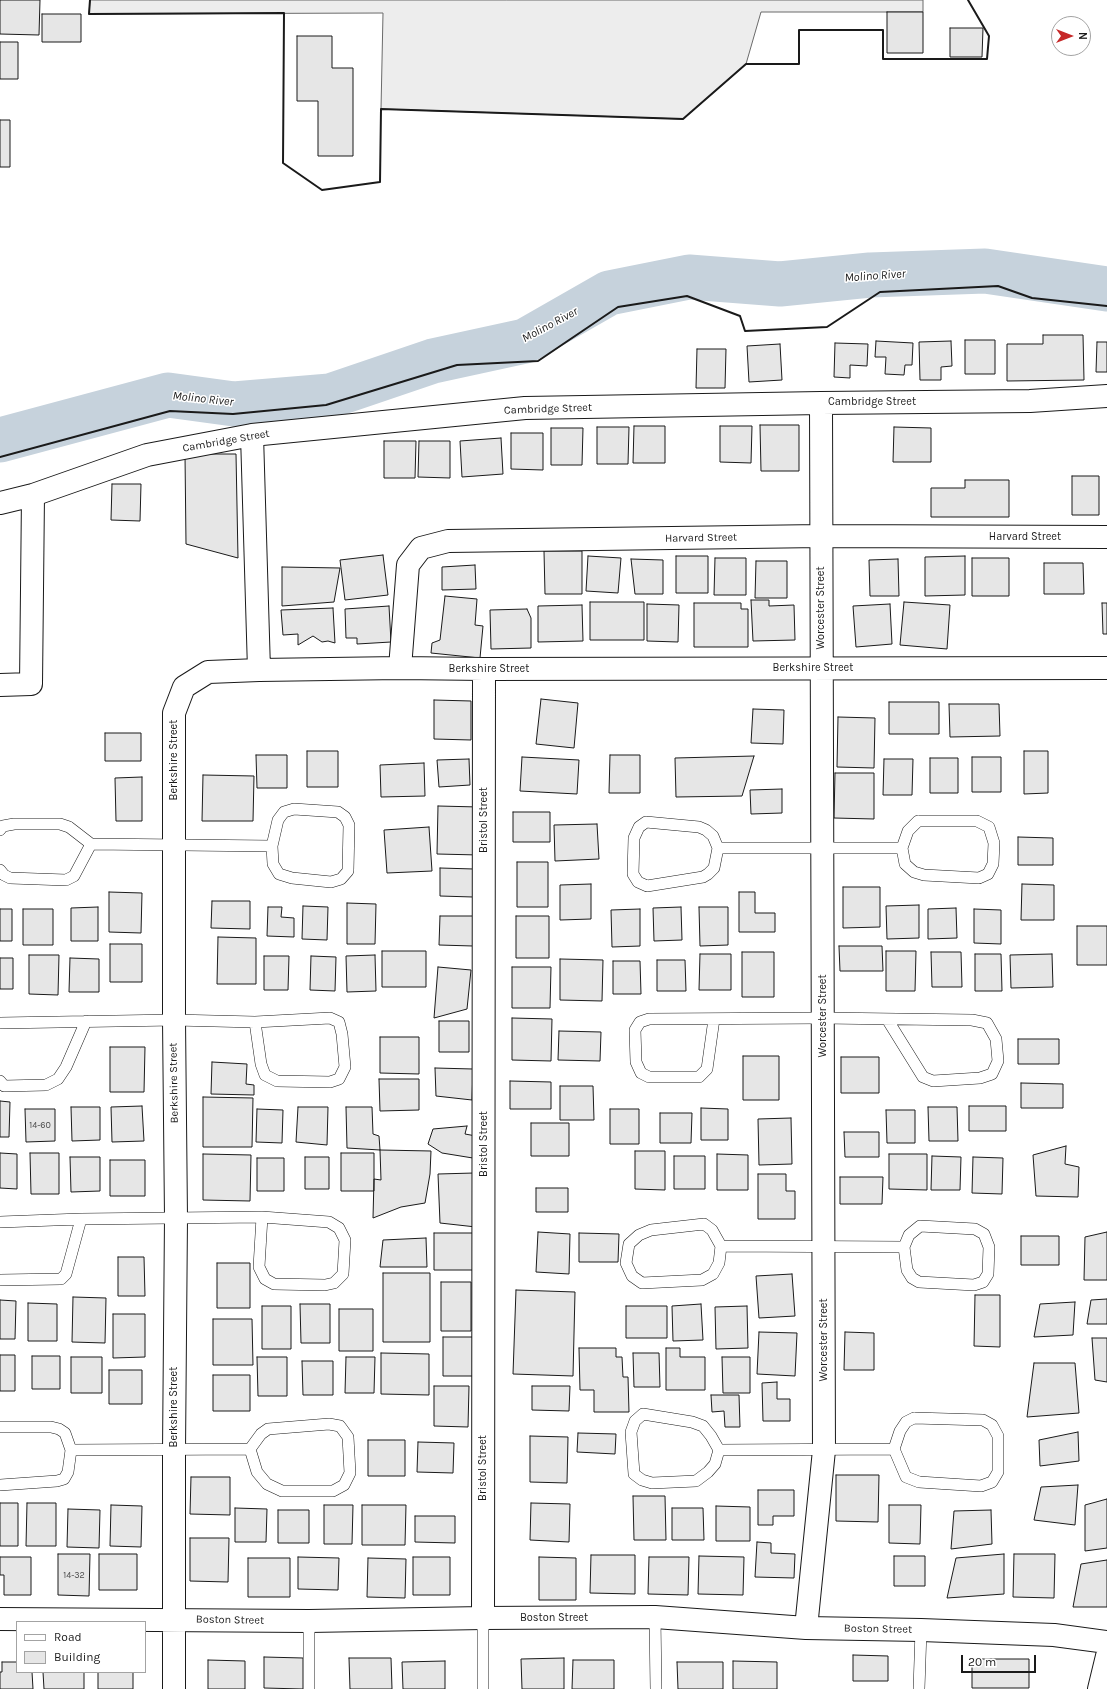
<!DOCTYPE html>
<html>
<head>
<meta charset="utf-8">
<style>
  body { margin:0 }
  #map { position:relative; width:1107px; height:1689px; overflow:hidden; background:#fff; font-family:Karla,sans-serif }
  canvas { display:block }
  .legend { position:absolute; left:16px; top:1621px; width:130px; height:52px; box-sizing:border-box; background:#fff; border:1px solid #a3a3a3; margin:0; padding:5px 7px; list-style:none; font-size:12px; color:#1a1a1a }
  .legend li { display:flex; align-items:center; gap:8px; height:20px }
  .legend b { width:20px; border:1px solid #a3a3a3 }
  .north { position:absolute; left:1051px; top:16px; width:40px; height:40px; box-sizing:border-box; background:#fff; border:1px solid #a3a3a3; border-radius:50%; rotate:90deg; font-size:11px; font-weight:700; line-height:16px; text-align:center; color:#1a1a1a }
  .north::after { content:''; display:block; margin:auto; width:14px; height:18px; background:#c62828; clip-path:polygon(50% 0,100% 100%,50% 72%,0 100%) }
  .scale { position:absolute; left:961px; top:1655px; width:75px; height:18px; box-sizing:border-box; border:2px solid #1a1a1a; border-top:0; padding-left:5px; font-size:12px; line-height:14px; white-space:nowrap; color:#1a1a1a; -webkit-text-stroke:3px #fff; paint-order:stroke }
</style>
</head>
<body>
<div id="map">
<canvas width="1107" height="1689"></canvas>
<ul class="legend">
<li><b style="height:5px;background:#fff"></b>Road</li>
<li><b style="height:11px;background:#e6e6e6"></b>Building</li>
</ul>
<div class="north">N</div>
<div class="scale">20 m</div>
</div>
<script>
const ctx = document.querySelector('canvas').getContext('2d');
ctx.lineJoin = 'round';
function paint(path, color) { ctx.fillStyle = color; ctx.fill(path, 'evenodd'); }
const shape = rows => new Path2D(rows.map(r => 'M' + r).join(''));
function stroke(path, color, width, dash) { ctx.strokeStyle = color; ctx.lineWidth = width; ctx.lineCap = dash ? 'butt' : 'round'; ctx.setLineDash(dash || []); ctx.stroke(path); }
function write(font, color, halo, rows, align = 'center') {
  ctx.font = font + ' Karla,sans-serif'; ctx.lineWidth = 3; ctx.setLineDash([]); ctx.textBaseline = 'middle'; ctx.strokeStyle = halo; ctx.fillStyle = color; for (const [text, x, y, turn = 0] of rows) {
    ctx.save(); ctx.translate(x, y); ctx.rotate((+turn || 0) * Math.PI / 180); ctx.textAlign = isNaN(turn) ? turn : align; if (halo) ctx.strokeText(text, 0, 0); ctx.fillText(text, 0, 0); ctx.restore();
  }
}
const parking = shape([
  [90,0,923,0,923,12,761,12,746,64,683,119,381,109,383,13,89,14,90,0]
]);
paint(parking, '#ededed');
stroke(parking, '#6a6a6a', 1);
stroke(shape([
  [0,440,168,395,234,404,330,396,433,361,525,341,609,293,689,277,780,284,870,275,985,271,1107,289]
]), '#c6d2dc', 45);
const building = shape([
  [0,0,40,0,39,35,0,34,0,0],
  [887,12,923,12,923,53,887,53,887,12],
  [42,14,81,14,81,42,42,42,42,14],
  [950,28,983,28,982,57,950,57,950,28],
  [297,36,332,36,332,68,353,68,353,156,318,156,318,101,297,101,297,36],
  [0,42,18,42,18,79,0,79,0,42],
  [0,120,10,120,10,167,0,167,0,120],
  [1043,335,1083,335,1084,380,1007,381,1007,344,1043,344,1043,335],
  [965,340,995,340,995,374,965,374,965,340],
  [876,341,913,343,912,365,905,365,904,375,885,374,886,357,875,357,876,341],
  [951,341,952,366,941,367,941,380,920,380,919,342,951,341],
  [1097,342,1107,342,1107,372,1096,372,1097,342],
  [835,343,868,344,867,366,850,365,850,378,834,377,835,343],
  [780,344,782,380,749,382,747,346,780,344],
  [697,349,726,349,725,388,696,388,697,349],
  [760,425,799,425,799,471,761,471,760,425],
  [634,426,665,426,665,463,633,463,634,426],
  [720,426,752,426,751,463,720,462,720,426],
  [597,427,629,427,628,464,597,464,597,427],
  [894,427,931,428,931,462,893,462,894,427],
  [551,428,583,428,582,465,551,465,551,428],
  [511,433,543,433,543,470,511,469,511,433],
  [501,438,503,474,462,477,460,441,501,438],
  [384,441,416,441,415,478,384,478,384,441],
  [419,441,450,441,450,478,418,477,419,441],
  [185,454,236,454,238,558,186,544,185,454],
  [1072,476,1099,476,1099,515,1072,515,1072,476],
  [965,480,1009,480,1009,517,931,517,931,488,965,488,965,480],
  [112,484,141,484,140,521,111,520,112,484],
  [544,551,582,551,582,594,545,594,544,551],
  [383,555,388,595,345,600,340,560,383,555],
  [588,556,621,558,618,593,586,591,588,556],
  [676,556,708,556,708,593,676,593,676,556],
  [965,556,965,595,925,596,925,557,965,556],
  [715,558,746,558,746,595,714,595,715,558],
  [972,558,1009,558,1009,596,972,596,972,558],
  [631,559,663,560,663,594,635,594,631,559],
  [898,559,899,596,870,596,869,560,898,559],
  [756,561,787,561,787,598,755,598,756,561],
  [1044,563,1083,563,1084,594,1044,594,1044,563],
  [475,565,476,589,442,590,442,567,475,565],
  [282,567,340,568,334,602,282,606,282,567],
  [445,596,477,599,475,625,483,626,480,658,431,653,432,643,440,640,445,596],
  [751,600,769,600,769,606,794,605,795,640,753,641,751,600],
  [590,602,644,602,644,640,590,640,590,602],
  [904,602,950,605,947,649,900,645,904,602],
  [694,603,741,603,741,609,748,609,748,647,694,647,694,603],
  [1102,603,1107,603,1107,634,1103,634,1102,603],
  [647,604,679,605,678,642,647,641,647,604],
  [890,604,892,644,856,647,853,606,890,604],
  [582,605,583,641,538,642,538,606,582,605],
  [389,606,391,642,357,644,357,638,346,638,345,609,389,606],
  [333,608,335,643,328,641,322,642,313,636,298,645,298,634,283,635,281,610,333,608],
  [527,609,531,618,531,648,491,649,490,610,527,609],
  [541,699,578,703,574,748,536,744,541,699],
  [434,700,471,701,471,740,434,739,434,700],
  [889,702,939,702,939,734,889,734,889,702],
  [949,704,999,704,1000,736,950,737,949,704],
  [753,709,784,710,783,744,751,743,753,709],
  [838,717,875,718,874,768,837,767,838,717],
  [105,733,141,733,141,761,105,761,105,733],
  [307,751,338,751,338,787,307,787,307,751],
  [1024,751,1048,751,1048,793,1024,794,1024,751],
  [256,755,287,755,287,788,257,788,256,755],
  [610,755,640,755,640,793,609,793,610,755],
  [754,756,742,796,676,797,675,758,754,756],
  [522,757,579,760,577,794,520,791,522,757],
  [972,757,1001,757,1001,792,972,792,972,757],
  [930,758,958,758,958,793,930,793,930,758],
  [469,759,470,785,439,787,437,760,469,759],
  [884,759,913,759,912,795,883,795,884,759],
  [424,763,425,796,381,797,380,765,424,763],
  [835,773,874,773,874,819,834,818,835,773],
  [203,775,254,776,253,821,202,821,203,775],
  [142,777,142,821,116,821,115,778,142,777],
  [782,789,782,813,751,814,750,790,782,789],
  [438,806,479,807,479,855,437,854,438,806],
  [513,812,550,812,550,842,513,842,513,812],
  [597,824,599,859,555,861,554,825,597,824],
  [429,827,432,871,387,873,384,830,429,827],
  [1018,837,1053,838,1053,865,1018,865,1018,837],
  [517,862,548,862,548,907,517,907,517,862],
  [440,868,474,869,473,897,440,896,440,868],
  [591,884,591,919,560,920,560,885,591,884],
  [1022,884,1054,885,1054,920,1021,920,1022,884],
  [843,887,880,887,880,927,843,928,843,887],
  [109,892,142,893,141,933,109,932,109,892],
  [739,892,755,892,755,913,775,913,775,932,739,932,739,892],
  [212,901,250,901,250,929,211,928,212,901],
  [347,903,376,904,375,944,347,944,347,903],
  [919,905,919,938,887,939,886,906,919,905],
  [303,906,328,907,327,940,302,939,303,906],
  [98,907,98,941,71,941,71,908,98,907],
  [268,907,282,907,281,917,294,918,294,937,267,936,268,907],
  [681,907,682,940,654,941,653,908,681,907],
  [699,907,728,907,728,945,700,946,699,907],
  [956,908,957,938,928,939,928,909,956,908],
  [0,909,12,909,12,941,0,941,0,909],
  [23,909,53,909,53,945,23,945,23,909],
  [640,909,640,946,612,947,611,910,640,909],
  [974,909,1001,910,1001,944,974,943,974,909],
  [440,916,473,916,473,946,439,945,440,916],
  [516,916,549,916,549,958,516,958,516,916],
  [1077,926,1107,926,1107,965,1077,965,1077,926],
  [218,937,256,938,256,984,217,984,218,937],
  [110,944,142,944,142,982,110,982,110,944],
  [839,946,882,946,883,971,840,971,839,946],
  [382,951,426,951,426,987,382,987,382,951],
  [886,951,916,951,915,991,886,991,886,951],
  [742,952,774,952,774,997,742,997,742,952],
  [931,952,961,952,962,987,932,987,931,952],
  [700,954,731,954,731,990,699,990,700,954],
  [975,954,1001,954,1002,991,975,991,975,954],
  [1052,954,1053,987,1011,988,1010,955,1052,954],
  [29,955,59,955,58,995,29,994,29,955],
  [375,955,376,991,347,992,346,956,375,955],
  [264,956,289,956,288,990,264,990,264,956],
  [311,956,336,957,335,991,310,990,311,956],
  [0,958,13,958,13,989,0,989,0,958],
  [70,958,99,959,99,992,69,992,70,958],
  [560,959,603,960,602,1001,560,1000,560,959],
  [657,960,685,960,686,991,657,991,657,960],
  [613,961,640,961,641,994,613,994,613,961],
  [438,967,471,970,467,1009,434,1018,438,967],
  [512,967,551,967,550,1008,512,1008,512,967],
  [512,1018,552,1019,551,1061,512,1060,512,1018],
  [439,1021,469,1021,469,1052,439,1052,439,1021],
  [559,1031,601,1032,600,1061,558,1060,559,1031],
  [380,1037,419,1037,419,1074,380,1073,380,1037],
  [1018,1039,1059,1039,1059,1064,1018,1064,1018,1039],
  [110,1047,145,1047,144,1092,110,1092,110,1047],
  [743,1056,779,1056,779,1100,743,1100,743,1056],
  [841,1057,879,1057,879,1093,841,1093,841,1057],
  [212,1062,247,1064,246,1084,254,1085,254,1095,211,1094,212,1062],
  [435,1068,473,1069,472,1100,436,1096,435,1068],
  [379,1079,419,1079,419,1110,380,1111,379,1079],
  [510,1081,551,1082,551,1109,510,1109,510,1081],
  [1021,1083,1063,1084,1063,1108,1021,1108,1021,1083],
  [560,1086,593,1086,594,1120,560,1120,560,1086],
  [203,1097,253,1098,252,1147,203,1147,203,1097],
  [0,1101,10,1102,9,1137,0,1137,0,1101],
  [142,1106,144,1141,112,1142,111,1107,142,1106],
  [969,1106,1006,1106,1006,1131,969,1131,969,1106],
  [71,1107,100,1107,100,1140,72,1141,71,1107],
  [298,1107,328,1107,327,1145,296,1142,298,1107],
  [346,1107,372,1107,373,1134,379,1136,380,1150,347,1148,346,1107],
  [928,1107,957,1107,958,1141,929,1141,928,1107],
  [701,1108,728,1109,728,1140,701,1140,701,1108],
  [25,1109,55,1109,55,1141,26,1142,25,1109],
  [257,1109,283,1110,282,1143,256,1142,257,1109],
  [610,1109,639,1109,639,1144,610,1144,610,1109],
  [886,1110,915,1110,915,1143,887,1143,886,1110],
  [660,1113,692,1113,691,1143,660,1143,660,1113],
  [791,1118,792,1164,759,1165,758,1119,791,1118],
  [531,1123,569,1123,569,1156,531,1156,531,1123],
  [467,1126,465,1134,476,1136,479,1159,442,1153,428,1144,433,1129,467,1126],
  [844,1132,879,1132,879,1157,845,1157,844,1132],
  [1066,1146,1065,1164,1079,1167,1078,1197,1036,1196,1033,1155,1066,1146],
  [380,1150,431,1151,430,1174,425,1203,401,1207,373,1218,374,1179,381,1180,380,1150],
  [635,1151,665,1151,665,1190,635,1189,635,1151],
  [0,1153,17,1154,17,1189,0,1188,0,1153],
  [30,1153,59,1153,59,1194,31,1194,30,1153],
  [341,1153,374,1153,374,1191,341,1191,341,1153],
  [203,1154,251,1155,250,1201,203,1200,203,1154],
  [717,1154,748,1155,748,1190,717,1190,717,1154],
  [889,1154,927,1154,927,1190,889,1189,889,1154],
  [674,1156,705,1156,705,1189,674,1189,674,1156],
  [932,1156,961,1157,960,1190,931,1190,932,1156],
  [70,1157,100,1157,100,1191,71,1192,70,1157],
  [305,1157,329,1157,329,1189,305,1189,305,1157],
  [973,1157,1003,1158,1002,1194,972,1193,973,1157],
  [257,1158,284,1158,284,1191,257,1191,257,1158],
  [110,1160,145,1160,145,1196,110,1196,110,1160],
  [474,1173,476,1227,440,1223,438,1174,474,1173],
  [758,1174,786,1174,786,1191,795,1191,795,1219,758,1219,758,1174],
  [840,1177,883,1177,882,1204,840,1204,840,1177],
  [536,1188,568,1188,568,1212,536,1212,536,1188],
  [538,1232,570,1234,569,1274,536,1272,538,1232],
  [1107,1232,1107,1280,1084,1280,1085,1237,1107,1232],
  [434,1233,474,1233,474,1270,434,1270,434,1233],
  [579,1233,619,1234,618,1262,579,1262,579,1233],
  [1021,1236,1059,1236,1059,1265,1021,1265,1021,1236],
  [426,1238,427,1267,380,1267,383,1240,426,1238],
  [118,1257,144,1257,145,1296,118,1296,118,1257],
  [217,1263,250,1263,250,1308,217,1308,217,1263],
  [383,1273,430,1273,430,1342,383,1342,383,1273],
  [792,1274,795,1316,759,1318,756,1276,792,1274],
  [441,1282,471,1282,471,1331,441,1331,441,1282],
  [516,1290,575,1292,573,1376,513,1374,516,1290],
  [975,1295,1000,1295,1000,1347,974,1346,975,1295],
  [73,1297,106,1298,105,1343,72,1342,73,1297],
  [1107,1299,1107,1324,1087,1324,1091,1300,1107,1299],
  [0,1300,16,1301,15,1339,0,1339,0,1300],
  [1075,1302,1073,1335,1034,1337,1040,1304,1075,1302],
  [28,1303,57,1304,57,1341,28,1341,28,1303],
  [300,1304,330,1304,330,1343,301,1343,300,1304],
  [701,1304,703,1340,673,1341,672,1306,701,1304],
  [262,1306,291,1306,291,1349,262,1349,262,1306],
  [626,1306,667,1306,667,1338,626,1338,626,1306],
  [747,1306,748,1348,716,1349,715,1307,747,1306],
  [339,1309,373,1309,373,1351,339,1351,339,1309],
  [113,1314,145,1314,145,1357,113,1358,113,1314],
  [213,1319,252,1319,253,1365,213,1365,213,1319],
  [759,1332,797,1333,795,1376,757,1374,759,1332],
  [845,1332,874,1333,874,1370,844,1370,845,1332],
  [443,1337,473,1337,473,1376,443,1376,443,1337],
  [1092,1338,1107,1338,1107,1382,1095,1380,1092,1338],
  [579,1348,616,1348,616,1357,622,1357,623,1377,628,1377,629,1412,594,1412,594,1390,580,1390,579,1348],
  [666,1348,680,1348,680,1357,705,1357,705,1390,666,1390,666,1348],
  [381,1353,429,1354,429,1395,381,1394,381,1353],
  [633,1353,659,1353,660,1387,634,1387,633,1353],
  [0,1355,15,1355,15,1391,0,1391,0,1355],
  [32,1356,60,1356,60,1389,32,1389,32,1356],
  [71,1357,102,1357,102,1393,71,1393,71,1357],
  [257,1357,287,1357,287,1396,258,1396,257,1357],
  [346,1357,375,1357,374,1393,345,1393,346,1357],
  [722,1357,750,1357,750,1393,723,1393,722,1357],
  [302,1361,333,1361,333,1395,303,1395,302,1361],
  [1034,1363,1075,1363,1079,1413,1027,1417,1034,1363],
  [109,1370,142,1370,142,1404,109,1404,109,1370],
  [213,1375,250,1375,250,1411,213,1411,213,1375],
  [777,1382,777,1399,790,1399,790,1421,763,1421,762,1383,777,1382],
  [434,1386,469,1386,468,1427,434,1426,434,1386],
  [532,1386,570,1386,569,1411,532,1410,532,1386],
  [711,1395,739,1395,740,1427,725,1427,724,1411,712,1412,711,1395],
  [1078,1432,1079,1461,1040,1466,1039,1440,1078,1432],
  [578,1433,616,1434,615,1454,577,1452,578,1433],
  [530,1436,568,1437,567,1483,530,1482,530,1436],
  [368,1440,405,1440,405,1476,368,1476,368,1440],
  [418,1442,454,1443,453,1473,417,1472,418,1442],
  [836,1475,879,1475,878,1522,836,1521,836,1475],
  [191,1477,230,1477,230,1515,190,1514,191,1477],
  [1078,1485,1075,1525,1034,1520,1041,1487,1078,1485],
  [758,1490,794,1490,794,1516,773,1516,773,1525,758,1525,758,1490],
  [633,1496,665,1496,666,1540,634,1540,633,1496],
  [1107,1499,1107,1548,1085,1551,1085,1505,1107,1499],
  [0,1503,18,1503,18,1546,0,1546,0,1503],
  [27,1503,56,1503,56,1546,26,1546,27,1503],
  [531,1503,570,1504,569,1542,530,1540,531,1503],
  [111,1505,142,1506,141,1547,110,1546,111,1505],
  [324,1505,353,1505,352,1544,324,1544,324,1505],
  [362,1505,406,1505,405,1545,362,1545,362,1505],
  [889,1505,921,1505,920,1544,889,1543,889,1505],
  [716,1506,750,1507,750,1541,716,1541,716,1506],
  [235,1508,267,1509,266,1542,235,1542,235,1508],
  [672,1508,703,1508,704,1540,672,1540,672,1508],
  [68,1509,100,1510,99,1548,67,1547,68,1509],
  [278,1510,309,1510,309,1543,278,1543,278,1510],
  [991,1510,992,1544,951,1549,954,1511,991,1510],
  [415,1516,455,1516,455,1543,415,1542,415,1516],
  [190,1538,229,1538,228,1582,190,1581,190,1538],
  [757,1542,771,1543,771,1553,795,1554,794,1578,755,1577,757,1542],
  [58,1554,90,1554,89,1596,58,1595,58,1554],
  [99,1554,137,1554,137,1590,99,1590,99,1554],
  [1004,1554,1004,1594,947,1598,956,1558,1004,1554],
  [1014,1554,1055,1554,1054,1598,1013,1597,1014,1554],
  [591,1555,635,1555,635,1594,590,1593,591,1555],
  [699,1556,744,1557,743,1595,698,1594,699,1556],
  [894,1556,925,1556,925,1586,894,1586,894,1556],
  [0,1557,31,1557,31,1595,4,1595,4,1575,0,1575,0,1557],
  [298,1557,339,1558,338,1590,298,1589,298,1557],
  [413,1557,450,1557,450,1595,413,1595,413,1557],
  [539,1557,576,1558,576,1600,539,1600,539,1557],
  [649,1557,689,1557,688,1595,648,1594,649,1557],
  [248,1558,290,1558,290,1597,248,1597,248,1558],
  [368,1558,406,1559,405,1598,367,1597,368,1558],
  [1107,1560,1107,1607,1073,1607,1081,1564,1107,1560],
  [853,1655,888,1656,888,1681,853,1681,853,1655],
  [264,1657,303,1658,303,1689,264,1688,264,1657],
  [349,1658,391,1658,392,1689,350,1689,349,1658],
  [564,1658,564,1689,522,1689,521,1659,564,1658],
  [972,1659,1029,1659,1029,1688,972,1688,972,1659],
  [208,1660,245,1661,245,1689,208,1689,208,1660],
  [573,1660,614,1660,614,1689,572,1689,573,1660],
  [445,1661,445,1689,403,1689,402,1662,445,1661],
  [733,1661,777,1662,777,1689,733,1689,733,1661],
  [2,1662,17,1662,17,1672,32,1672,33,1689,0,1689,0,1672,2,1672,2,1662],
  [677,1662,723,1662,723,1689,678,1689,677,1662],
  [43,1672,84,1672,84,1689,44,1689,43,1672],
  [98,1672,133,1672,133,1689,98,1689,98,1672]
]);
paint(building, '#e6e6e6');
stroke(building, '#1a1a1a', 1);
const service = shape([
  [294,809,338,812,345,817,349,825,348,871,341,879,331,882,292,878,279,874,273,864,272,846,278,820,284,812,294,809],
  [918,821,977,821,989,827,994,843,993,864,988,874,979,878,924,875,914,872,905,864,902,848,908,831,918,821],
  [646,822,699,827,706,830,713,836,718,848,714,868,708,874,703,877,647,886,638,882,633,874,634,838,639,827,646,822],
  [0,830,3,826,14,824,60,824,69,827,91,844,272,846],
  [718,848,902,848],
  [0,870,4,875,10,878,66,880,74,876,91,844],
  [714,1019,707,1069,699,1077,649,1077,641,1073,636,1062,635,1030,640,1022,649,1019,823,1018,972,1020,987,1023,996,1039,998,1061,992,1074,980,1078,933,1081,923,1077,887,1019],
  [0,1023,174,1020,255,1022,330,1018,339,1022,342,1034,345,1067,339,1079,330,1082,277,1081,265,1075,261,1064,255,1022],
  [0,1081,4,1086,46,1085,58,1079,66,1067,86,1021],
  [0,1222,81,1219,262,1217,329,1222,339,1228,345,1240,343,1274,334,1283,325,1285,274,1284,265,1279,259,1267,262,1217],
  [704,1224,712,1230,721,1246,719,1263,713,1274,702,1280,642,1283,632,1276,626,1263,629,1244,639,1235,651,1230,704,1224],
  [920,1226,975,1229,984,1234,989,1247,988,1274,983,1282,974,1285,919,1282,912,1278,907,1270,904,1247,909,1235,920,1226],
  [721,1246,904,1247],
  [0,1280,61,1279,66,1274,81,1219],
  [643,1414,692,1422,703,1426,711,1436,719,1450,715,1464,708,1472,696,1481,652,1483,642,1480,634,1474,631,1432,635,1421,643,1414],
  [914,1418,983,1420,992,1425,998,1436,998,1472,992,1482,981,1486,919,1482,906,1477,894,1449,900,1431,906,1422,914,1418],
  [329,1424,340,1426,348,1437,350,1473,344,1485,333,1491,282,1491,267,1484,257,1472,250,1449,261,1434,268,1429,329,1424],
  [0,1427,51,1427,59,1429,65,1433,71,1450,68,1472,64,1479,57,1481,0,1485],
  [71,1450,250,1449],
  [719,1450,894,1449],
  [655,1617,656,1689],
  [483,1618,483,1689],
  [309,1621,309,1689],
  [919,1689,921,1630]
]);
const minor = shape([
  [252,435,259,670],
  [0,503,33,495,147,455,252,435,525,408,821,403,1030,401,1107,396],
  [400,668,408,565,421,548,448,541,821,536,1107,537],
  [0,685,31,684,33,495],
  [483,1618,484,669],
  [0,1619,309,1621,483,1618,655,1617,806,1628,921,1630,1054,1635,1107,1642],
  [806,1628,824,1450,821,403],
  [174,1689,174,1450,176,1218,174,1020,174,713,184,687,208,672,259,670,400,668,484,669,1107,668],
  [1099,1689,1107,1656]
]);
stroke(service, '#1a1a1a', 12);
stroke(minor, '#1a1a1a', 24);
stroke(service, '#fff', 11);
stroke(minor, '#fff', 22);
stroke(shape([
  [90,0,89,14,284,13,283,163,322,190,380,182,381,109,683,119,746,64,799,64,799,30,883,30,883,59,987,59,989,36,968,0],
  [0,457,170,411,233,414,326,405,457,365,538,361,618,307,687,296,740,316,745,331,827,327,880,292,998,286,1032,298,1107,306]
]), '#1a1a1a', 2);
write('9px', '#4d4d4d', null, [
  ["14-60",40,1125],
  ["14-32",74,1575]
]);
write('11px', '#1a1a1a', '#fff', [
  ["Cambridge Street",872,402],
  ["Cambridge Street",548,409,-2],
  ["Cambridge Street",226,441,-10],
  ["Harvard Street",1025,537],
  ["Harvard Street",701,538,-1],
  ["Worcester Street",821,608,-90],
  ["Berkshire Street",813,668],
  ["Berkshire Street",489,669],
  ["Berkshire Street",174,760,-90],
  ["Bristol Street",484,820,-90],
  ["Worcester Street",823,1016,-90],
  ["Berkshire Street",174,1083,-91],
  ["Bristol Street",484,1144,-90],
  ["Worcester Street",824,1340,-90],
  ["Berkshire Street",174,1407,-90],
  ["Bristol Street",483,1468,-90],
  ["Boston Street",554,1618],
  ["Boston Street",230,1620,1],
  ["Boston Street",878,1629,1]
]);
write('italic 12px', '#1a1a1a', '#fff', [
  ["Molino River",875,276,-4],
  ["Molino River",550,325,-28],
  ["Molino River",203,399,6]
]);
</script>
</body>
</html>
